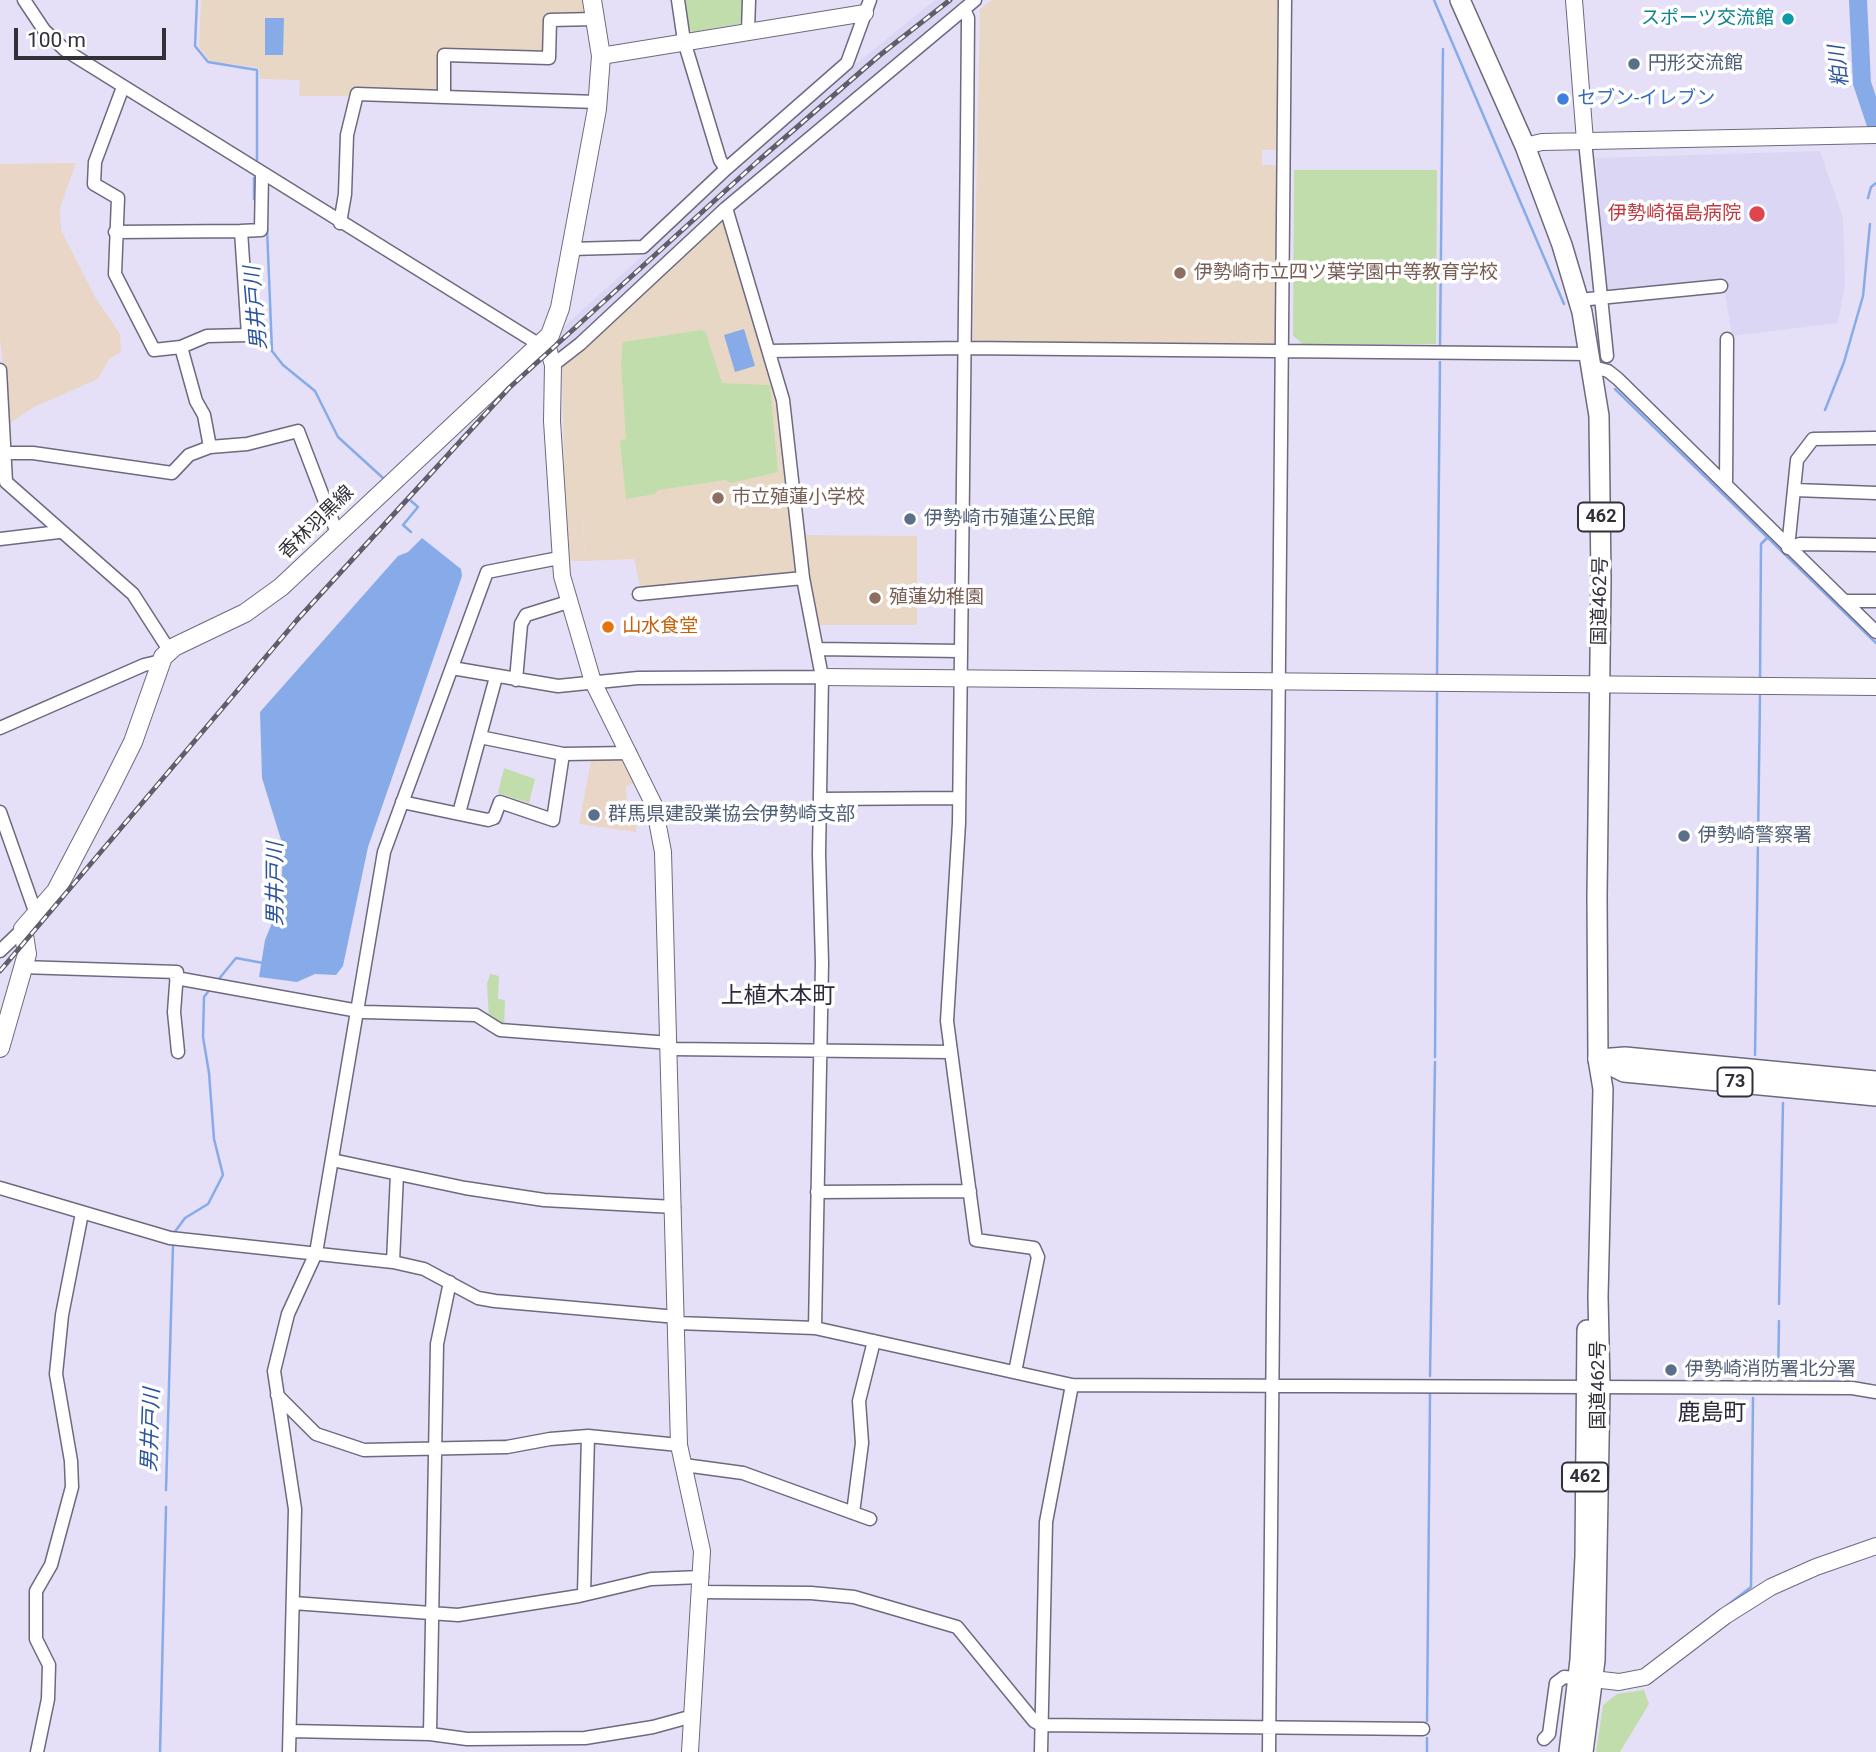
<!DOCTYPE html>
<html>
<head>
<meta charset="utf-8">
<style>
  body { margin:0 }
  #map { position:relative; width:1876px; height:1752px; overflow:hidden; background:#e5e0f7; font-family:Roboto,sans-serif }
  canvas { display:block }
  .scale { position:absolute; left:14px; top:28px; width:152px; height:32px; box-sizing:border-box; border:4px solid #312f38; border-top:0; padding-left:9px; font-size:21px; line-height:24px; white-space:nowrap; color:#312f38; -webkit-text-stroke:5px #fff; paint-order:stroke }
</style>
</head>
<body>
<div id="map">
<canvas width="1876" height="1752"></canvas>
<div class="scale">100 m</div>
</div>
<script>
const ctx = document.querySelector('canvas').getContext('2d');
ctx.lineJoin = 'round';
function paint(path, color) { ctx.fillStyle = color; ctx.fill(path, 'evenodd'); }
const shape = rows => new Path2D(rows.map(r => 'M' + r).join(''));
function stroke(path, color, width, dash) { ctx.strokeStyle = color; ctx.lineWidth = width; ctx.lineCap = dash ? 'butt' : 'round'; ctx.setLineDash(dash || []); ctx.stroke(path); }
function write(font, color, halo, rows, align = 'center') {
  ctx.font = font + ' Roboto,"Noto Sans JP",sans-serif'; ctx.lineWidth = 7; ctx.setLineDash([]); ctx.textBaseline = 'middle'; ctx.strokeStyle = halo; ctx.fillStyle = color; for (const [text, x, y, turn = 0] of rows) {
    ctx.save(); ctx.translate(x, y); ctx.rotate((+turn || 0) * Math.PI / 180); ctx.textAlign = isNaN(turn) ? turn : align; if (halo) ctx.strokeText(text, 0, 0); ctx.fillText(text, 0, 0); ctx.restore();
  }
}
paint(shape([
  [76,163,60,208,61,230,95,297,120,334,121,352,109,359,98,379,34,407,10,423,0,339,0,164],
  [583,515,585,561,567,561,565,516],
  [624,755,634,783,626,787,628,819,636,820,636,832,579,824,592,756]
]), '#e9d6c6');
paint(shape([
  [935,0,965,0,723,205,559,355,554,337,571,320,852,67],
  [1820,151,1843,218,1845,284,1838,323,1732,336,1723,281,1605,290,1596,158]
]), '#dcd6f5');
paint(shape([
  [201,0,583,0,585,12,584,15,546,16,545,50,542,53,438,51,438,89,435,92,353,89,351,96,299,96,300,80,260,79,259,68,209,61,199,47],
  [992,0,1280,0,1279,150,1262,150,1262,165,1279,165,1275,345,973,343,980,9],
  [721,218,727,219,778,399,797,573,641,590,634,559,585,561,583,515,565,516,562,368],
  [802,535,917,536,917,625,816,625]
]), '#e8d7c5');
paint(shape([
  [683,0,744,0,743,18,739,24,693,32,688,29],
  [1294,170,1437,170,1436,344,1303,344,1293,336],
  [702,330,706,333,722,383,770,385,778,472,731,483,725,480,658,490,655,494,626,499,620,440,626,439,621,364,623,342],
  [504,768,535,779,529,803,498,793],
  [490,974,499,976,498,999,505,1000,504,1027,489,1019,487,984],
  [1644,1690,1649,1704,1620,1752,1596,1752,1603,1705,1617,1694]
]), '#c2ddac');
paint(shape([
  [265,18,284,18,283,55,265,55],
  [744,329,755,366,735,372,724,335],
  [422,538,461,569,462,576,368,847,343,966,336,975,315,974,297,982,259,977,265,940,281,901,283,846,262,778,260,712,398,556,408,552]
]), '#87abe8');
stroke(shape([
  [197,0,195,46,208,62,257,70,257,160],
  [1434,0,1564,304],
  [254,178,254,199],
  [1868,198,1871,187,1876,183],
  [267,228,272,351,283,365,315,391,338,437,383,478],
  [1440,346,1443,49],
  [1615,389,1876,643],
  [1825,410,1844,362,1863,296,1870,224],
  [411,501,418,507,403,525,411,532],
  [1437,675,1440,362],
  [1760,679,1761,544,1767,538],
  [218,980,236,958,263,963],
  [1755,1055,1760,696],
  [1435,1057,1437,693],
  [174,1233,185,1218,208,1204,223,1175,214,1139,209,1073,203,1037,204,997,211,988],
  [1779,1304,1783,1103],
  [1430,1376,1435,1062],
  [1778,1381,1779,1321],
  [166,1490,173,1245],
  [1725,1607,1751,1587,1753,1398],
  [1427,1721,1430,1394],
  [160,1752,166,1507],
  [1427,1752,1427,1738]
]), '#87abe8', 2.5);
stroke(shape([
  [1858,0,1862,83,1876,125]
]), '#87abe8', 18);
const minor = shape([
  [24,0,44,30,65,50,540,345],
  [678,0,684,41,720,160,726,169],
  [964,9,968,18,967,139,959,823,947,1021,976,1240,1034,1248,1038,1257,1015,1372],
  [748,31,749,0],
  [123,87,95,162,94,184,118,198,115,274,154,350,181,347,207,336,248,335,241,231,261,230,262,174],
  [444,97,597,102],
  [1585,141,1607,356],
  [726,208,783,400,803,578,822,677,819,854,822,963,815,1328],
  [340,223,345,194,347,135,357,94,444,97,444,55,549,58,550,20,595,19],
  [115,232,241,231],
  [570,249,643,247,726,169,847,63,870,0],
  [1579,300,1721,286],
  [181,347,196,401,204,415,210,447],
  [769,351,963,348,1590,354],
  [553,365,580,344,726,208,975,0],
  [1593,367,1608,371,1618,379,1876,632],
  [0,370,6,482,133,594,169,650],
  [1876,438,1813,439,1797,460,1788,548,1800,544,1876,545],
  [4,453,33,453,172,473,189,455,210,447,247,444,298,431,337,533],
  [1726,485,1727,339],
  [1795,490,1876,493],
  [0,539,59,532],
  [639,594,803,578],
  [1844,601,1876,601],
  [817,649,961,651],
  [452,668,558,686,638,678,822,677],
  [516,680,521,624,526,615,568,602],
  [0,728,144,665,161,661],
  [480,737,563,754,630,753],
  [820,799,959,798],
  [402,802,488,820,494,818,500,802,553,820,563,754],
  [0,812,36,914],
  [459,813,496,677],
  [0,951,23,929],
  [21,967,177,972,174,1012,178,1052],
  [176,978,364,1012,476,1015,500,1030,670,1043],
  [671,1049,951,1052],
  [332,1160,465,1188,544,1200,674,1207],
  [0,1188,170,1238,393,1262,424,1269,478,1298,495,1301,677,1317],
  [817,1192,970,1191],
  [393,1262,397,1174],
  [677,1323,815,1328,1072,1385,1852,1388,1876,1392],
  [277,1395,316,1434,364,1450,507,1447,550,1439,588,1436,679,1445],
  [684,1465,743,1473,870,1519],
  [853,1513,862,1443,859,1401,874,1341],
  [701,1592,811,1593,854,1597,957,1627,1034,1721,1041,1725,1423,1729],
  [584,1594,588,1436],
  [293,1603,458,1615,579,1596,651,1579,702,1577],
  [290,1731,430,1734,467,1739,585,1738,653,1727,693,1716],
  [430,1734,437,1344,450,1282],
  [1544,1739,1549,1734,1556,1683,1564,1677,1578,1678],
  [37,1752,48,1699,49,1665,36,1639,36,1591,51,1565,72,1487,71,1461,56,1374,62,1315,82,1213],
  [289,1752,295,1509,274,1371,288,1314,316,1253,384,852,487,572,559,558],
  [1041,1752,1046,1522,1072,1385],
  [1269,1752,1285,0]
]);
const tertiary = shape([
  [1574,0,1585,141],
  [601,56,865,13],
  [1525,146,1542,142,1876,135],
  [546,341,553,365,552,421,562,576,593,682,654,805,663,852,679,1445,702,1551,690,1752],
  [822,677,1876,687],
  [1584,1678,1619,1682,1645,1677,1725,1616,1771,1587,1816,1567,1876,1546]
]);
const secondary = shape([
  [0,1048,27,954,23,929,56,891,111,786,133,742,163,657,174,647,245,613,281,587,550,335,560,308,597,109,601,56,592,0]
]);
const primary = shape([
  [1598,1059,1624,1072,1876,1096],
  [1599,1059,1625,1057,1876,1081]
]);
const trunk = shape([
  [1460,0,1525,146,1562,245,1582,312,1599,416,1601,580,1597,896,1598,1059,1603,1089,1598,1297,1600,1387,1595,1660,1583,1752],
  [1569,1752,1580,1660,1585,1556,1587,1330]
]);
stroke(minor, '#6e697e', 15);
stroke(tertiary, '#6e697e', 18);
stroke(secondary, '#6e697e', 20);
stroke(primary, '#6e697e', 22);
stroke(trunk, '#6e697e', 22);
stroke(minor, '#fff', 12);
stroke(tertiary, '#fff', 16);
stroke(secondary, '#fff', 18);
stroke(primary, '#fff', 19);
stroke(trunk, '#fff', 19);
const rail = shape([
  [0,971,297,620,509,388,758,161,880,55,950,0]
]);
stroke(rail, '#615e6b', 5);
stroke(rail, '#fff', 2.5, [8]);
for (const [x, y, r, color] of [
  [1788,19,7,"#0f9aa8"],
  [1634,64,7,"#5c6f8a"],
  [1563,99,7,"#3f7fe0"],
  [1757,214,9,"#e0444e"],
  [1180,273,7,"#8d6e63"],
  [718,498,7,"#8d6e63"],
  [910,519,7,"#5c6f8a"],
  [875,598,7,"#8d6e63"],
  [608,627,7,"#e8710a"],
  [594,815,7,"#5c6f8a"],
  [1684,836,7,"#5c6f8a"],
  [1671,1370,7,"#5c6f8a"]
]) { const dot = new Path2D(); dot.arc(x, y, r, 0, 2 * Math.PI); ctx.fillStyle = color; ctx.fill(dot); stroke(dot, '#fff', 2.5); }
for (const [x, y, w] of [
  [1601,517,46],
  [1735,1082,35],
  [1585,1477,46]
]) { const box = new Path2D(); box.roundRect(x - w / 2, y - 14.5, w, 29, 5); ctx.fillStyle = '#fff'; ctx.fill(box); stroke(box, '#312f38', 2); }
write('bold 18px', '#312f38', null, [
  ["462",1601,517],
  ["73",1735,1082],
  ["462",1585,1477]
]);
write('19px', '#0d838f', '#fff', [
  ["スポーツ交流館",1774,19]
], 'right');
write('19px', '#4e5e75', '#fff', [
  ["円形交流館",1648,64],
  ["伊勢崎市殖蓮公民館",924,519],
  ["群馬県建設業協会伊勢崎支部",608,815],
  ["伊勢崎警察署",1698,836],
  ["伊勢崎消防署北分署",1685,1370]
], 'left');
write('19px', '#366cbe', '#fff', [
  ["セブン-イレブン",1577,99]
], 'left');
write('19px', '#be3a42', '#fff', [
  ["伊勢崎福島病院",1741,214]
], 'right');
write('19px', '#785e54', '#fff', [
  ["伊勢崎市立四ツ葉学園中等教育学校",1194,273],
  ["市立殖蓮小学校",732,498],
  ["殖蓮幼稚園",889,598]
], 'left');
write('19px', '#312f38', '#fff', [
  ["香林羽黒線",317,523,-44],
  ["国道462号",1601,601,-89],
  ["国道462号",1599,1385,-90]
]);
write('19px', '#c56008', '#fff', [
  ["山水食堂",622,627]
], 'left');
write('italic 21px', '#2b549d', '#fff', [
  ["粕川",1840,66,-96],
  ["男井戸川",257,308,-95],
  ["男井戸川",277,884,-90],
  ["男井戸川",152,1430,-88]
]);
write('23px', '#2e2a3c', '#fff', [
  ["上植木本町",778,997],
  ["鹿島町",1712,1414]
]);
</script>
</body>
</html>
